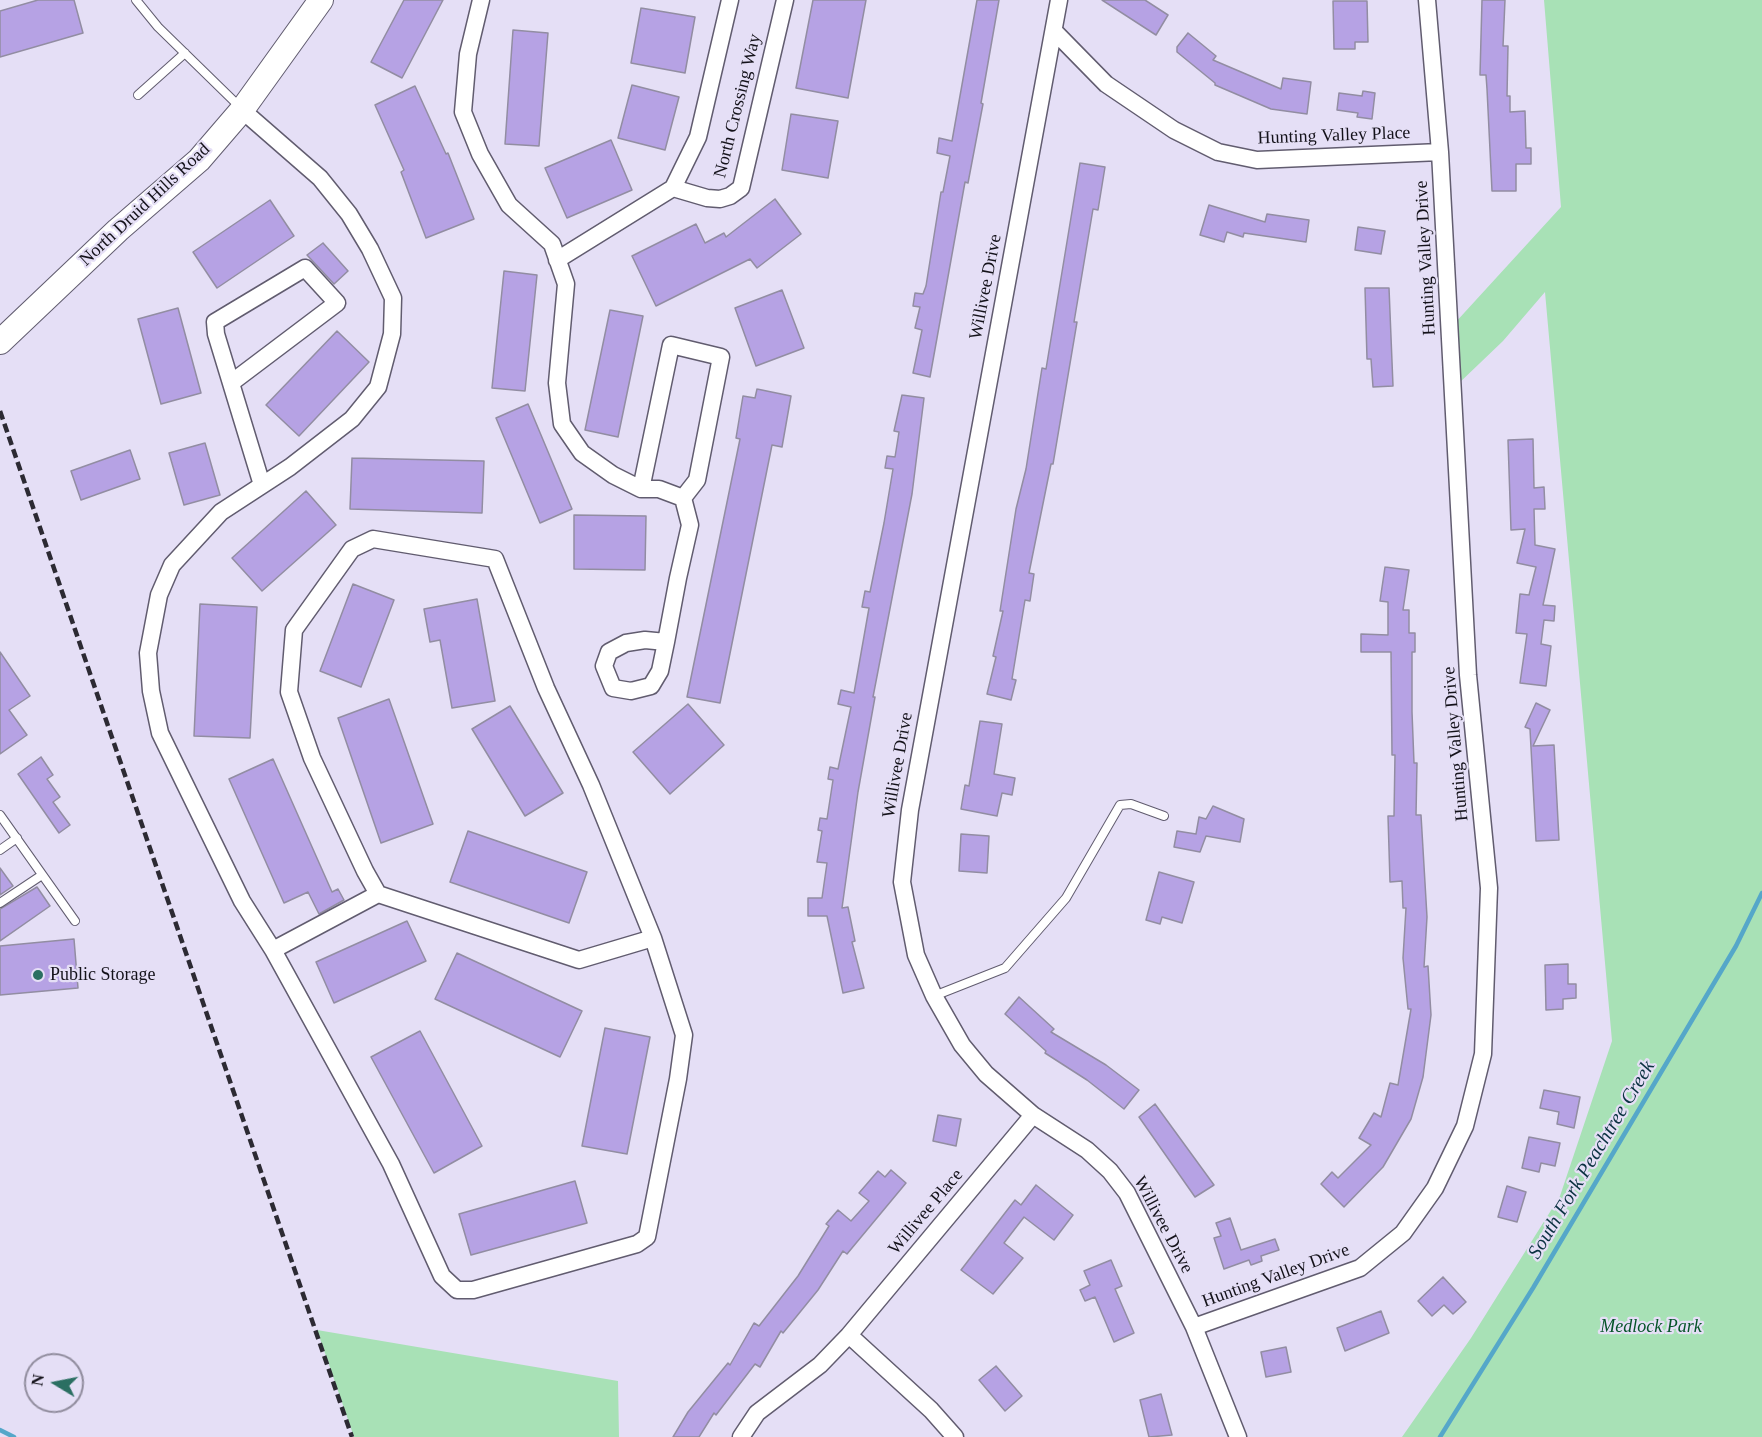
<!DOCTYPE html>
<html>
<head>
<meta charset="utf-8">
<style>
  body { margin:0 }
  #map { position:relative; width:1762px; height:1437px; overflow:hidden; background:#e5dff6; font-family:"Times New Roman",serif }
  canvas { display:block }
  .north { position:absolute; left:24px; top:1353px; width:60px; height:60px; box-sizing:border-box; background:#e5dff6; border:2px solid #918d9e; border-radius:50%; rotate:280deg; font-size:16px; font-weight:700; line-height:24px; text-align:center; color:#14121a }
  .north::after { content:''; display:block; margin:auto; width:21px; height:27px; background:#2b6f62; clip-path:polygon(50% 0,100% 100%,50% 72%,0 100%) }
</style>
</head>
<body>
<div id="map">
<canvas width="1762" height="1437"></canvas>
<div class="north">N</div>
</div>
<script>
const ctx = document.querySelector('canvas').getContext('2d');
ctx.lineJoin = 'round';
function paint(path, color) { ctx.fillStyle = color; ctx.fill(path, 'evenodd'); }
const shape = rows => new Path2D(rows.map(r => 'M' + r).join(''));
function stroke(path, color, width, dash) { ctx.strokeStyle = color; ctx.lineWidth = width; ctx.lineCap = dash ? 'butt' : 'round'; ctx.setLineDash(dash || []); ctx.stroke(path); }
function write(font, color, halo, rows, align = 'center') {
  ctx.font = font + ' "Times New Roman",serif'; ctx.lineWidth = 4.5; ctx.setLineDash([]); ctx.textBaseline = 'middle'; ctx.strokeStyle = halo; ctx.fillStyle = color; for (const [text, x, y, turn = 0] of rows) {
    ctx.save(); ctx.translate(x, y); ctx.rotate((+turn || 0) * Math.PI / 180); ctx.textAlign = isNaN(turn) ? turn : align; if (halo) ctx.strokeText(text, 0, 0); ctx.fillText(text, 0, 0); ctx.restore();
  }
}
paint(shape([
  [1544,0,1762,0,1762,1437,1402,1437,1471,1338,1560,1196,1612,1041,1545,292,1503,341,1457,385,1454,324,1561,207],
  [317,1330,618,1381,619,1437,354,1437]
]), '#a8e1b6');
stroke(shape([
  [0,1430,14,1437],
  [1440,1437,1533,1288,1736,946,1762,893]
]), '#55a7c9', 4.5);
const building = shape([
  [38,0,74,0,83,33,0,57,0,11,38,0],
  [404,0,443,0,402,78,371,62,404,0],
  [813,0,866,0,848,98,796,88,813,0],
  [977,0,999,0,981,103,983,104,968,183,965,182,930,377,913,373,922,330,915,328,920,307,913,306,915,293,923,294,926,286,941,192,943,192,950,156,937,153,939,138,952,141,977,0],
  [1102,0,1145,0,1168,15,1156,35,1102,0],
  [1482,0,1505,0,1503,46,1508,46,1507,96,1510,96,1510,112,1525,111,1526,148,1531,148,1531,164,1516,164,1516,191,1492,191,1487,89,1486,75,1480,75,1482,0],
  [1333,1,1367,1,1368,42,1355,42,1355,49,1334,49,1333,1],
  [641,8,695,17,685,73,631,63,641,8],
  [513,30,548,33,539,146,505,144,513,30],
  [1188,33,1216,56,1213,60,1281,89,1283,78,1311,82,1307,114,1271,109,1215,85,1215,83,1177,52,1177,47,1188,33],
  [632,85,679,97,665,150,618,138,632,85],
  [415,86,446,154,448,153,474,219,426,238,401,172,404,170,375,105,415,86],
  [1363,91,1375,93,1372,119,1357,117,1358,113,1337,110,1339,93,1362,96,1363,91],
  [791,114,838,121,828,178,782,170,791,114],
  [611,140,632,190,567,218,545,168,611,140],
  [1080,163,1105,167,1098,210,1093,209,1074,322,1077,322,1053,464,1051,464,1029,573,1034,574,1030,601,1025,600,1012,679,1016,680,1011,700,987,694,996,657,993,656,1003,611,1000,611,1016,509,1026,469,1042,368,1046,369,1080,163],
  [775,199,801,234,757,268,750,259,656,306,632,256,696,224,705,243,724,233,726,237,775,199],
  [270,200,294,236,217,288,193,252,270,200],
  [1209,205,1265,222,1267,214,1309,220,1306,242,1244,233,1243,237,1227,232,1224,242,1200,235,1209,205],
  [1358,227,1385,231,1381,254,1355,250,1358,227],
  [323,243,348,271,334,284,307,255,323,243],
  [504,271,537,275,525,391,492,388,504,271],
  [1365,288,1389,288,1393,386,1373,387,1371,359,1367,359,1365,288],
  [782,290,804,348,756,366,735,308,782,290],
  [178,308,201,393,161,404,138,319,178,308],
  [610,310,643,316,618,437,585,430,610,310],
  [337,331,369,362,299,436,266,405,337,331],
  [757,389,791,396,782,447,772,445,720,703,687,697,740,439,736,438,743,396,755,398,757,389],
  [902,395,924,398,912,494,873,697,875,697,858,792,842,908,848,907,855,941,852,942,864,988,843,993,827,916,808,916,808,898,822,898,827,863,817,862,822,831,818,830,820,818,827,819,833,780,828,779,830,767,838,769,851,707,838,704,841,690,854,693,869,608,862,607,865,591,870,592,884,523,893,469,885,468,887,456,895,457,899,432,894,431,902,395],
  [528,404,572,509,540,523,496,418,528,404],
  [1533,439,1534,488,1544,487,1545,509,1534,509,1535,545,1555,549,1543,605,1555,606,1554,621,1544,620,1541,644,1551,646,1546,686,1520,683,1527,634,1516,633,1520,594,1529,595,1536,567,1517,563,1525,529,1511,530,1508,440,1533,439],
  [205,443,220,495,184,505,169,453,205,443],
  [130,450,140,479,81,500,71,471,130,450],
  [352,458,484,461,482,513,350,509,352,458],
  [306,491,336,525,262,591,232,558,306,491],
  [574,515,646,516,645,570,574,569,574,515],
  [1385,567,1409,570,1403,610,1409,610,1409,633,1415,633,1415,652,1412,652,1412,712,1414,763,1417,763,1416,815,1421,815,1427,917,1424,967,1428,966,1431,1015,1423,1077,1411,1119,1383,1167,1344,1207,1321,1184,1332,1172,1338,1178,1371,1145,1359,1138,1374,1113,1381,1117,1390,1083,1398,1085,1411,1009,1408,1009,1403,958,1406,908,1403,908,1402,881,1390,882,1388,816,1394,816,1395,755,1392,755,1391,652,1361,652,1361,634,1388,635,1388,602,1380,601,1385,567],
  [353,584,394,600,361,687,320,671,353,584],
  [477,599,495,701,452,708,440,640,430,642,424,609,477,599],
  [200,604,257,607,250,738,194,736,200,604],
  [0,652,30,696,9,710,27,735,0,754,0,652],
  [389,699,433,824,381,843,338,718,389,699],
  [1536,703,1550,710,1533,746,1554,745,1559,840,1536,841,1530,729,1525,727,1536,703],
  [688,704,724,745,670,794,633,752,688,704],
  [510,706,563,793,525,816,472,729,510,706],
  [980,721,1002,724,994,774,1015,778,1012,795,1002,793,997,816,961,809,965,785,969,786,980,721],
  [41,757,53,775,47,779,60,797,53,802,70,825,59,833,18,774,41,757],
  [273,759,332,892,338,889,344,900,319,914,308,892,284,903,229,779,273,759],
  [1213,806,1244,819,1240,842,1206,836,1200,852,1174,847,1177,831,1196,834,1199,817,1206,819,1213,806],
  [468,831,587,872,569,923,450,882,468,831],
  [961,834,989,836,987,873,959,871,961,834],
  [0,868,13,886,0,895,0,868],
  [1159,872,1194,882,1182,923,1162,917,1160,924,1146,920,1159,872],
  [37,887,50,906,0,941,0,909,37,887],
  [407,921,426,961,334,1003,316,962,407,921],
  [74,939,78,988,0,995,0,946,74,939],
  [457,953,582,1011,560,1057,435,999,457,953],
  [1568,964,1568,984,1576,984,1576,998,1563,999,1563,1009,1546,1010,1545,965,1568,964],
  [1019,997,1054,1029,1051,1032,1106,1065,1139,1090,1124,1109,1087,1080,1045,1053,1046,1051,1005,1014,1019,997],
  [605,1028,650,1037,627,1154,582,1146,605,1028],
  [420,1031,482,1146,434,1173,371,1057,420,1031],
  [1544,1090,1580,1097,1574,1128,1557,1124,1559,1112,1540,1108,1544,1090],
  [1155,1104,1214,1185,1195,1197,1139,1117,1155,1104],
  [938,1115,961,1119,956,1146,933,1141,938,1115],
  [1529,1137,1560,1143,1555,1166,1541,1163,1539,1172,1522,1168,1529,1137],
  [891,1170,906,1183,847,1254,843,1251,818,1290,783,1333,781,1331,760,1367,755,1364,716,1415,714,1413,699,1437,673,1437,688,1412,728,1363,730,1365,754,1323,759,1326,798,1276,829,1226,826,1224,838,1210,851,1221,869,1201,859,1193,878,1171,885,1177,891,1170],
  [575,1181,587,1223,471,1255,459,1214,575,1181],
  [1036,1185,1073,1215,1054,1240,1024,1217,1004,1243,1023,1258,993,1294,961,1270,1015,1200,1021,1205,1036,1185],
  [1507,1186,1526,1192,1517,1222,1498,1217,1507,1186],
  [1230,1218,1241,1250,1275,1239,1279,1250,1261,1256,1262,1261,1251,1265,1249,1260,1224,1269,1214,1238,1221,1236,1216,1223,1230,1218],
  [1111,1260,1122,1286,1115,1289,1134,1333,1114,1342,1095,1297,1085,1301,1080,1290,1090,1285,1084,1271,1111,1260],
  [1443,1277,1466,1302,1453,1314,1444,1305,1432,1316,1418,1301,1443,1277],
  [1381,1311,1389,1333,1345,1351,1337,1328,1381,1311],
  [1286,1347,1291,1372,1266,1377,1261,1352,1286,1347],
  [996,1366,1022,1396,1005,1411,979,1380,996,1366],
  [1161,1394,1172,1435,1149,1437,1140,1400,1161,1394]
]);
paint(building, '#b6a2e4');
stroke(building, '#928da2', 1.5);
const lane = shape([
  [136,0,158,27,242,109],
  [138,95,185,53],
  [0,815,75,921],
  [0,850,17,838],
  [0,903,42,875],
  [934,996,1005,968,1066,898,1120,805,1131,804,1164,816]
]);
const street = shape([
  [481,0,468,54,463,112,480,154,509,205,552,244,566,284,557,383,562,424,582,453,613,475,641,489,659,489,683,498,690,525,678,578,666,642,660,671,651,686,631,691,613,688,604,666,609,652,626,643,645,640,666,642],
  [1059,0,910,810,902,882,916,955,934,996,962,1045,986,1074,1033,1115,1087,1150,1110,1171,1127,1193,1194,1327,1238,1437],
  [1055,32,1106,84,1174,130,1218,152,1257,160,1440,152],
  [242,110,320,178,349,214,370,249,393,298,392,334,378,387,352,419,290,467,221,512,172,565,159,595,148,653,151,691,160,733,242,901,273,950,391,1164,442,1276,457,1290,473,1290,637,1244,647,1237,678,1079,684,1035,653,938,591,785,546,688,495,559,373,539,352,549,294,630,289,692,312,758,365,871,378,894,273,950],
  [673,188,698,137,730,0],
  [557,260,673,188,707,198,720,199,730,196,741,188,785,0],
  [231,383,337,303,305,268,215,322,216,334,262,485],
  [641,489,671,345,721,357,697,480,683,498],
  [378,894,579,960,653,938],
  [1194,1327,1360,1268,1403,1233,1435,1188,1465,1126,1483,1054,1489,888,1468,675,1440,152,1427,0],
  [849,1335,1033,1115],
  [741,1437,757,1413,820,1365,849,1335,931,1410,955,1437]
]);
const secondary = shape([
  [0,342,118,230,199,160,242,110,321,0]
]);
stroke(lane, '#615c6f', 10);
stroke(street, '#615c6f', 19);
stroke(secondary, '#615c6f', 26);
stroke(lane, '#fff', 8);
stroke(street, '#fff', 16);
stroke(secondary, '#fff', 24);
stroke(shape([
  [0,411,352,1437]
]), '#2c2a33', 4.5, [9, 4.5]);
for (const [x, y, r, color] of [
  [38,975,6,"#2b6f62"]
]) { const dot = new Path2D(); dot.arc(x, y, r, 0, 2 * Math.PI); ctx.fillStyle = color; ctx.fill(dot); stroke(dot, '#e5dff6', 2); }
write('18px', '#14121a', '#e5dff6', [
  ["North Crossing Way",738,106,-76],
  ["Hunting Valley Place",1334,136,-2],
  ["North Druid Hills Road",145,205,-43],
  ["Hunting Valley Drive",1426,258,-93],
  ["Willivee Drive",986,287,-79],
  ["Hunting Valley Drive",1456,744,-95],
  ["Willivee Drive",898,765,-80],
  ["Willivee Place",926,1212,-50],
  ["Willivee Drive",1163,1225,62],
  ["Hunting Valley Drive",1276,1276,-20]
]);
write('18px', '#14121a', '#e5dff6', [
  ["Public Storage",50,975]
], 'left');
write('italic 18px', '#065429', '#e5dff6', [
  ["Medlock Park",1651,1327]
]);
write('italic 20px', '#0b3241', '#e5dff6', [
  ["South Fork Peachtree Creek",1592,1160,-59]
]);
</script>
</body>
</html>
